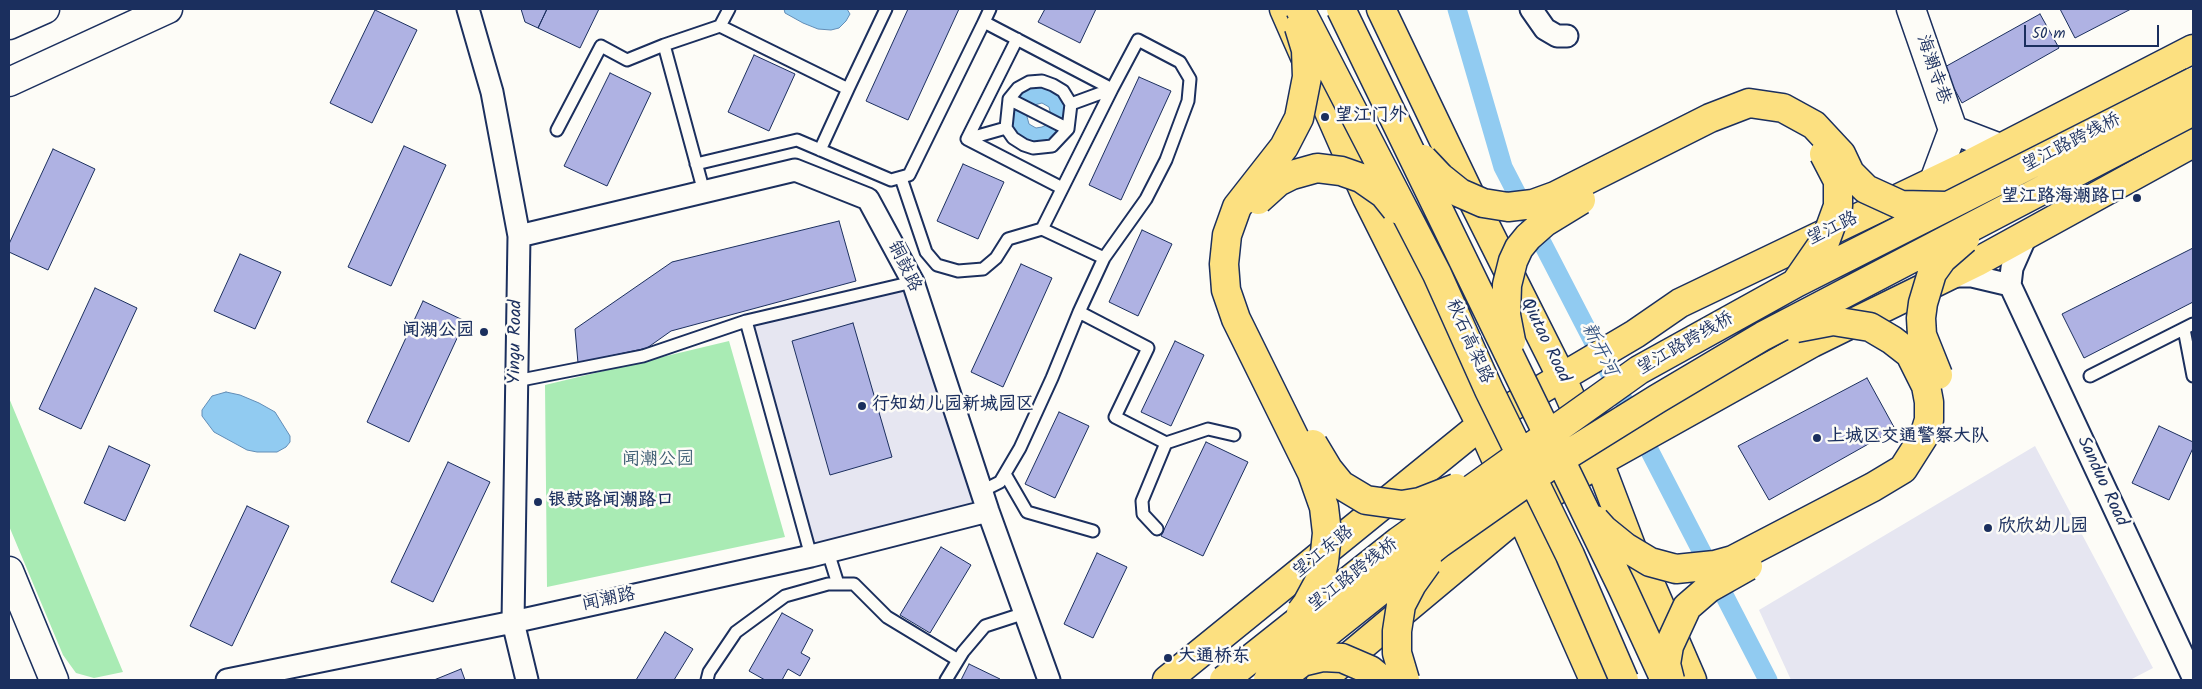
<!DOCTYPE html>
<html>
<head>
<meta charset="utf-8">
<style>
  body { margin:0 }
  #map { position:relative; width:2202px; height:689px; overflow:hidden; background:#fdfcf7; font-family:Kalam,sans-serif }
  canvas { display:block }
  .frame { position:absolute; inset:0; border:10px solid #1b2f5e; pointer-events:none }
  .scale { position:absolute; left:2024px; top:25px; width:135px; height:22px; box-sizing:border-box; border:2px solid #1b2f5e; border-top:0; padding-left:6px; font-size:15px; line-height:18px; white-space:nowrap; color:#1b2f5e; -webkit-text-stroke:4px #fdfcf7; paint-order:stroke }
</style>
</head>
<body>
<div id="map">
<canvas width="2202" height="689"></canvas>
<div class="frame"></div>
<div class="scale">50 m</div>
</div>
<script>
const ctx = document.querySelector('canvas').getContext('2d');
ctx.lineJoin = 'round';
function paint(path, color) { ctx.fillStyle = color; ctx.fill(path, 'evenodd'); }
const shape = rows => new Path2D(rows.map(r => 'M' + r).join(''));
function stroke(path, color, width, dash) { ctx.strokeStyle = color; ctx.lineWidth = width; ctx.lineCap = dash ? 'butt' : 'round'; ctx.setLineDash(dash || []); ctx.stroke(path); }
function write(font, color, halo, rows, align = 'center') {
  ctx.font = font + ' Kalam,"LXGW WenKai TC",sans-serif'; ctx.lineWidth = 5; ctx.setLineDash([]); ctx.textBaseline = 'middle'; ctx.strokeStyle = halo; ctx.fillStyle = color; for (const [text, x, y, turn = 0] of rows) {
    ctx.save(); ctx.translate(x, y); ctx.rotate((+turn || 0) * Math.PI / 180); ctx.textAlign = isNaN(turn) ? turn : align; if (halo) ctx.strokeText(text, 0, 0); ctx.fillText(text, 0, 0); ctx.restore();
  }
}
paint(shape([
  [913,282,988,511,811,556,746,321],
  [2035,446,2153,668,2130,680,1791,680,1759,610]
]), '#e6e6f1');
paint(shape([
  [729,341,785,537,547,587,545,385],
  [9,398,123,672,94,678,76,673,63,655,9,526]
]), '#a9ebb4');
const water = shape([
  [784,9,847,9,850,14,846,21,839,28,831,30,818,29,803,23,785,13,784,9],
  [1043,84,1059,93,1068,108,1067,123,1051,116,1049,107,1042,103,1030,106,1013,98,1031,86,1043,84],
  [1010,105,1026,113,1029,124,1036,128,1042,127,1048,124,1063,131,1051,142,1040,145,1019,138,1012,129,1010,119,1010,105],
  [226,392,240,395,259,403,275,412,290,436,290,442,286,447,277,452,257,452,247,450,214,432,202,416,202,410,212,396,226,392]
]);
paint(water, '#91cbf1');
stroke(water, '#628db6', 1);
stroke(shape([
  [1457,9,1503,167,1768,680]
]), '#91cbf1', 19);
const building = shape([
  [521,9,547,9,538,28,525,22,521,9],
  [547,9,599,9,580,48,538,28,547,9],
  [908,9,959,9,908,120,866,101,908,9],
  [1045,9,1096,9,1080,43,1038,22,1045,9],
  [2060,9,2131,9,2075,38,2060,9],
  [375,10,417,30,372,123,330,103,375,10],
  [2040,14,2059,48,1962,103,1943,68,2040,14],
  [754,55,795,74,769,131,728,112,754,55],
  [610,73,651,93,607,186,564,166,610,73],
  [1139,77,1171,91,1121,200,1089,185,1139,77],
  [404,146,446,165,391,286,348,267,404,146],
  [53,149,95,169,48,270,9,252,9,244,53,149],
  [963,164,1004,182,978,239,937,221,963,164],
  [839,221,856,281,671,331,647,348,578,363,575,329,672,262,839,221],
  [1142,230,1172,244,1138,316,1109,302,1142,230],
  [2193,248,2193,302,2084,358,2062,314,2193,248],
  [240,254,281,272,255,329,214,311,240,254],
  [1021,264,1052,278,1003,387,971,372,1021,264],
  [95,288,137,308,81,429,39,409,95,288],
  [423,301,465,321,409,442,367,422,423,301],
  [853,323,892,457,830,475,792,341,853,323],
  [1175,341,1204,355,1171,426,1141,412,1175,341],
  [1867,378,1895,429,1769,500,1738,446,1867,378],
  [1059,412,1089,426,1055,498,1025,484,1059,412],
  [2159,426,2193,442,2193,448,2169,500,2132,483,2159,426],
  [1206,442,1248,462,1203,556,1161,536,1206,442],
  [109,446,150,465,125,521,84,503,109,446],
  [448,462,490,482,433,602,391,582,448,462],
  [247,506,289,526,232,646,190,626,247,506],
  [941,547,971,565,930,633,900,615,941,547],
  [1097,553,1127,567,1093,638,1064,624,1097,553],
  [782,613,813,630,801,653,810,658,800,676,788,669,782,680,765,680,749,671,782,613],
  [665,632,693,649,674,680,636,680,665,632],
  [969,664,1000,679,1000,680,961,680,969,664],
  [461,669,465,680,434,680,461,669]
]);
paint(building, '#afb2e3');
stroke(building, '#1b2f5e', 1);
const service = shape([
  [990,9,984,22,1112,89,1042,229,1104,258,1079,312,1148,348,1115,417,1166,443,1142,501,1143,514,1157,529],
  [720,26,729,9],
  [1017,39,967,139,1062,188],
  [1009,99,1068,129],
  [1006,128,1009,99,1018,88,1029,82,1042,81,1053,85,1063,91,1071,104],
  [557,130,601,46,627,60,664,45],
  [967,139,1006,128,1013,138,1024,145,1033,148,1052,146,1068,129,1071,104,1112,89,1138,40,1180,62,1190,79,1188,101,1166,160,1146,199,1104,258],
  [820,150,848,89],
  [696,164,797,140,891,180,909,175,984,22],
  [901,178,926,252,937,265,958,271,983,269,996,258,1008,239,1042,229],
  [704,192,664,45,720,26,848,89,886,9],
  [2184,329,2193,376],
  [2090,376,2193,324],
  [516,381,643,356,746,321],
  [1166,443,1208,429,1234,435],
  [1005,474,1027,512,1093,531],
  [982,491,1000,482,1020,448,1052,378,1079,312],
  [828,552,838,584],
  [811,556,746,321,913,282],
  [707,680,709,672,736,632,785,596,828,584,854,584,887,617,958,660],
  [946,680,963,652,985,626,1025,613]
]);
const minor = shape([
  [468,9,492,92,519,236,513,622,527,680],
  [1531,9,1545,29,1557,36,1567,36],
  [2027,234,2012,268,2010,285,2193,677],
  [519,236,795,170,868,199,913,282,988,511,1049,680],
  [1949,276,1972,276,2010,285],
  [227,680,513,622,811,556,988,511]
]);
const tertiary = shape([
  [1911,9,1953,130,1934,181],
  [1953,130,2000,148]
]);
const secondary = shape([
  [9,25,45,9],
  [9,82,168,9],
  [9,571,54,680]
]);
const primary = shape([
  [1284,9,1367,198,1481,425,1594,680],
  [1381,9,1470,195,1561,376,1599,462,1632,549,1653,590,1692,680],
  [1167,680,1481,425,1635,334,1680,303,1962,168,2193,49],
  [1321,680,1521,513,1599,462,1812,343,1977,262,2193,143]
]);
stroke(service, '#1b2f5e', 15);
stroke(minor, '#1b2f5e', 25);
stroke(tertiary, '#1b2f5e', 31);
stroke(secondary, '#1b2f5e', 31);
stroke(primary, '#1b2f5e', 31);
stroke(service, '#fdfcf7', 11);
stroke(minor, '#fdfcf7', 21);
stroke(tertiary, '#fdfcf7', 28);
stroke(secondary, '#fdfcf7', 28);
stroke(primary, '#fce080', 28);
const trunkBridge = shape([
  [1300,9,1437,274,1489,390,1570,555,1624,680],
  [1341,9,1623,589,1665,680],
  [1299,27,1306,50,1307,77,1299,118,1284,147,1237,207,1227,235,1224,264,1226,290,1236,319,1312,473,1324,507,1327,533,1324,562,1320,580,1307,604,1301,612],
  [1423,159,1440,177,1460,193,1483,203,1508,207,1533,204,1555,196,1710,118,1749,103,1783,108,1814,125,1841,154,1850,173,1866,189,1901,205,1947,206],
  [1258,200,1278,182,1292,175,1317,168,1341,171,1361,178,1384,194,1396,209],
  [1797,281,1826,239,1838,206,1838,181,1824,154],
  [1511,341,1506,315,1507,285,1513,261,1519,248,1528,237,1545,222,1581,200],
  [1938,375,1922,335,1921,318,1923,303,1932,273,1942,259,1965,239],
  [1313,444,1328,469,1341,485,1366,500,1402,505,1420,502,1456,488],
  [1595,520,1604,530,1625,547,1650,562,1676,569,1715,565,1733,560,1873,487,1903,469,1924,436,1929,420,1929,402,1926,386,1910,354,1892,340,1870,327,1833,321,1796,328],
  [1293,669,1302,662,1323,657,1342,658,1370,670,1382,680],
  [1224,680,1399,541,1639,370,1796,283,2193,82],
  [1268,680,1440,543,1551,465,1657,399,1763,336,2193,111],
  [1405,680,1397,653,1397,631,1401,605,1412,584,1427,563],
  [1670,680,1666,664,1669,646,1687,607,1709,588,1748,566]
]);
stroke(trunkBridge, '#1b2f5e', 31, []);
stroke(trunkBridge, '#fce080', 28);
for (const [x, y, r, color] of [
  [1325,117,5,"#1b2f5e"],
  [2137,198,5,"#1b2f5e"],
  [484,332,5,"#1b2f5e"],
  [862,406,5,"#1b2f5e"],
  [1817,438,5,"#1b2f5e"],
  [538,502,5,"#1b2f5e"],
  [1988,528,5,"#1b2f5e"],
  [1168,658,5,"#1b2f5e"]
]) { const dot = new Path2D(); dot.arc(x, y, r, 0, 2 * Math.PI); ctx.fillStyle = color; ctx.fill(dot); stroke(dot, '#fdfcf7', 2); }
write('18px', '#1b2f5e', '#fdfcf7', [
  ["海潮寺巷",1932,70,71],
  ["望江路跨线桥",2072,144,-27],
  ["望江路",1833,230,-26],
  ["铜鼓路",903,267,64],
  ["Qiutao Road",1544,341,64],
  ["Yingu Road",517,342,-89],
  ["秋石高架路",1468,342,66],
  ["望江路跨线桥",1686,345,-30],
  ["Sanduo Road",2101,482,65],
  ["望江东路",1324,553,-39],
  ["望江路跨线桥",1354,576,-38],
  ["闻潮路",609,601,-12]
]);
write('bold 18px', '#1b2f5e', '#fdfcf7', [
  ["望江门外",1335,117],
  ["望江路海潮路口",2127,198,"right"],
  ["闻湖公园",474,332,"right"],
  ["行知幼儿园新城园区",872,406],
  ["上城区交通警察大队",1827,438],
  ["银鼓路闻潮路口",548,502],
  ["欣欣幼儿园",1998,528],
  ["大通桥东",1178,658]
], 'left');
write('18px', '#3e5e74', '#fdfcf7', [
  ["闻潮公园",658,461]
]);
write('italic 19px', '#385683', '#fdfcf7', [
  ["新开河",1598,350,63]
]);
</script>
</body>
</html>
